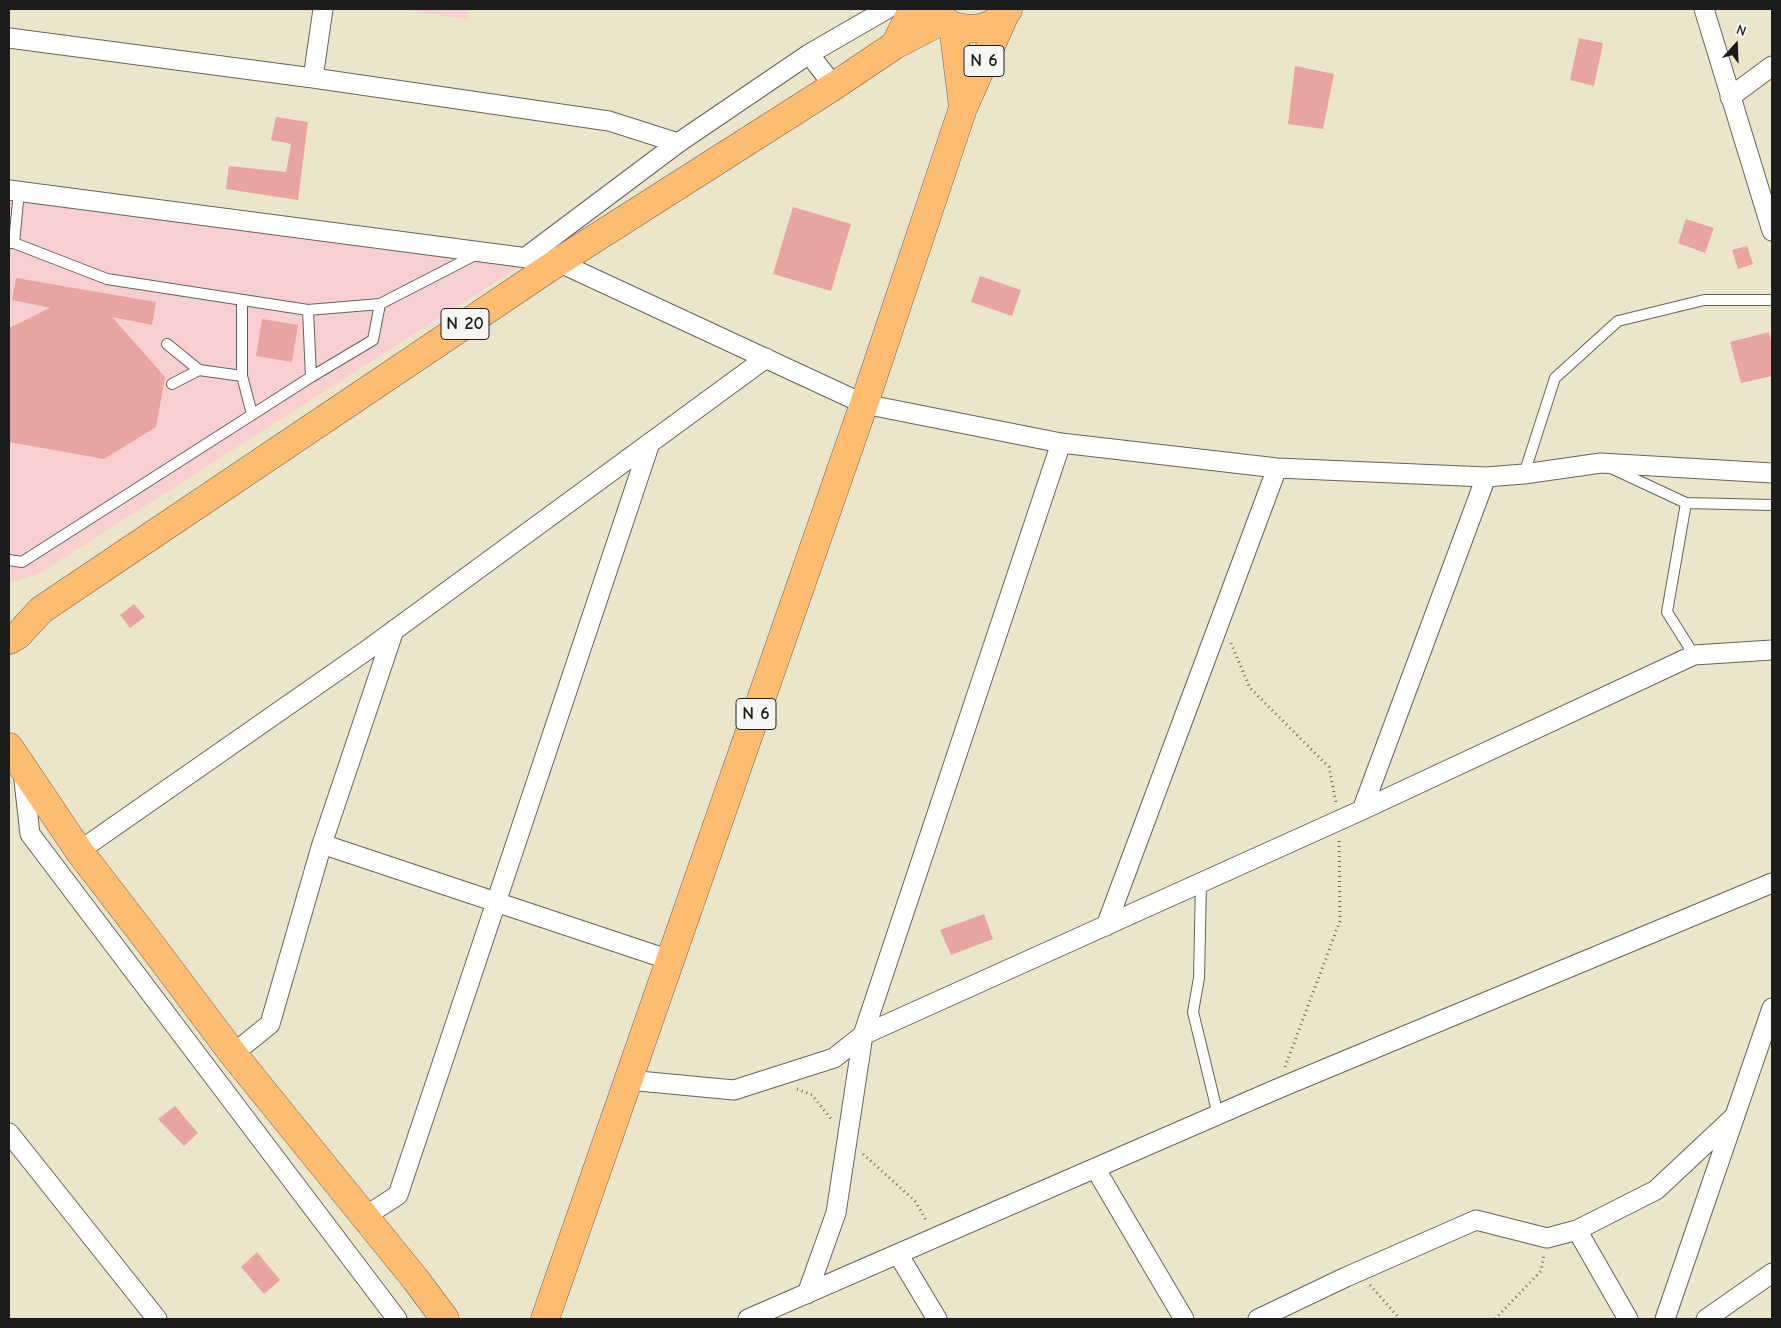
<!DOCTYPE html>
<html>
<head>
<meta charset="utf-8">
<style>
  body { margin:0 }
  #map { position:relative; width:1781px; height:1328px; overflow:hidden; background:#ebe6ca; font-family:"Comic Neue",sans-serif }
  canvas { display:block }
  .frame { position:absolute; inset:0; border:10px solid #1c1c1c; pointer-events:none }
  .north { position:absolute; left:1711px; top:20px; width:50px; height:50px; -webkit-text-stroke:4px #f6f6f2; paint-order:stroke; rotate:20deg; font-size:14px; font-weight:700; line-height:20px; text-align:center; color:#1c1c1c }
  .north::after { content:''; display:block; margin:auto; width:18px; height:22px; background:#1c1c1c; clip-path:polygon(50% 0,100% 100%,50% 72%,0 100%) }
</style>
</head>
<body>
<div id="map">
<canvas width="1781" height="1328"></canvas>
<div class="frame"></div>
<div class="north">N</div>
</div>
<script>
const ctx = document.querySelector('canvas').getContext('2d');
ctx.lineJoin = 'round';
function paint(path, color) { ctx.fillStyle = color; ctx.fill(path, 'evenodd'); }
const shape = rows => new Path2D(rows.map(r => 'M' + r).join(''));
function stroke(path, color, width, dash) { ctx.strokeStyle = color; ctx.lineWidth = width; ctx.lineCap = dash ? 'butt' : 'round'; ctx.setLineDash(dash || []); ctx.stroke(path); }
function write(font, color, halo, rows, align = 'center') {
  ctx.font = font + ' "Comic Neue",sans-serif'; ctx.lineWidth = 5; ctx.setLineDash([]); ctx.textBaseline = 'middle'; ctx.strokeStyle = halo; ctx.fillStyle = color; for (const [text, x, y, turn = 0] of rows) {
    ctx.save(); ctx.translate(x, y); ctx.rotate((+turn || 0) * Math.PI / 180); ctx.textAlign = isNaN(turn) ? turn : align; if (halo) ctx.strokeText(text, 0, 0); ctx.fillText(text, 0, 0); ctx.restore();
  }
}
paint(shape([
  [401,9,468,9,467,19],
  [9,200,519,267,40,573,9,583]
]), '#f7cfd1');
paint(shape([
  [1579,38,1603,43,1594,86,1570,80],
  [1295,66,1334,74,1323,129,1288,124],
  [276,117,308,122,298,200,226,189,229,166,286,172,291,144,271,140],
  [793,207,851,224,831,291,773,274],
  [1686,219,1714,228,1705,253,1678,243],
  [1747,246,1753,264,1738,269,1732,250],
  [980,276,1021,290,1012,316,971,302],
  [16,278,156,302,152,325,112,317,165,377,156,427,104,459,9,442,9,328,50,308,12,300],
  [262,319,298,325,292,362,256,356],
  [1769,332,1772,345,1772,376,1741,383,1730,342],
  [134,604,145,617,130,628,120,615],
  [984,914,993,939,951,955,940,930],
  [175,1106,198,1133,184,1146,158,1119],
  [257,1252,280,1280,264,1294,241,1267]
]), '#e7a4a0');
const service = shape([
  [9,243,14,243,107,279,308,310,380,304,479,253],
  [14,243,19,191],
  [242,300,242,376,252,414],
  [308,310,311,377],
  [167,344,199,370],
  [172,384,199,370,242,376],
  [1611,468,1686,503,1772,505],
  [1524,474,1555,378,1618,321,1704,300,1772,300],
  [1686,503,1667,612,1694,655],
  [9,560,22,562,311,377,373,340,380,304],
  [1201,882,1199,978,1193,1012,1218,1115]
]);
const minor = shape([
  [1704,9,1772,231],
  [9,38,313,78,609,121,678,143],
  [809,54,834,86],
  [313,78,323,9],
  [1730,97,1772,66],
  [9,190,558,262,864,404,1061,443,1277,468,1486,477,1524,474,1601,463,1772,473],
  [526,257,678,143,809,54,887,9],
  [23,772,30,834,397,1319],
  [1362,810,1486,477],
  [322,844,670,960],
  [79,851,370,648,766,358],
  [1106,926,1277,468],
  [233,1054,270,1024,322,844,394,630],
  [628,1080,734,1090,834,1058,863,1035,1362,810,1694,655,1772,650],
  [9,1133,157,1319],
  [1095,1168,1184,1319],
  [364,1217,398,1195,650,443],
  [1577,1230,1628,1319],
  [898,1254,937,1319],
  [807,1294,836,1213,863,1035,1061,443],
  [748,1319,1277,1089,1772,883],
  [1258,1319,1346,1277,1476,1220,1547,1238,1577,1230,1656,1190,1735,1116],
  [1665,1319,1772,1008],
  [1706,1319,1772,1273]
]);
const primary = shape([
  [932,9,943,20,953,26,967,29,981,28,994,23,1008,10],
  [953,26,963,107],
  [895,45,913,9],
  [9,640,18,635,41,610,558,262,834,86,895,45,943,20],
  [9,747,79,851,149,942,233,1054,416,1280,445,1319],
  [545,1319,864,404,963,108,1005,14]
]);
stroke(service, '#646359', 12);
stroke(minor, '#646359', 21);
stroke(primary, '#646359', 29);
stroke(shape([
  [1231,643,1250,688,1329,767,1336,803],
  [1285,1067,1340,921,1339,839],
  [797,1089,812,1095,832,1120],
  [863,1154,915,1201,927,1222],
  [1370,1285,1400,1319],
  [1495,1319,1541,1271,1544,1254]
]), '#646359', 3, [1, 4]);
stroke(service, '#fff', 10);
stroke(minor, '#fff', 19);
stroke(primary, '#febc70', 28);
for (const [x, y, w] of [
  [984,61,40],
  [465,324,48],
  [756,714,40]
]) { const box = new Path2D(); box.roundRect(x - w / 2, y - 15.5, w, 31, 4); ctx.fillStyle = '#f6f6f2'; ctx.fill(box); stroke(box, '#1c1c1c', 1); }
write('bold 18px', '#1c1c1c', null, [
  ["N 6",984,61],
  ["N 20",465,324],
  ["N 6",756,714]
]);
</script>
</body>
</html>
